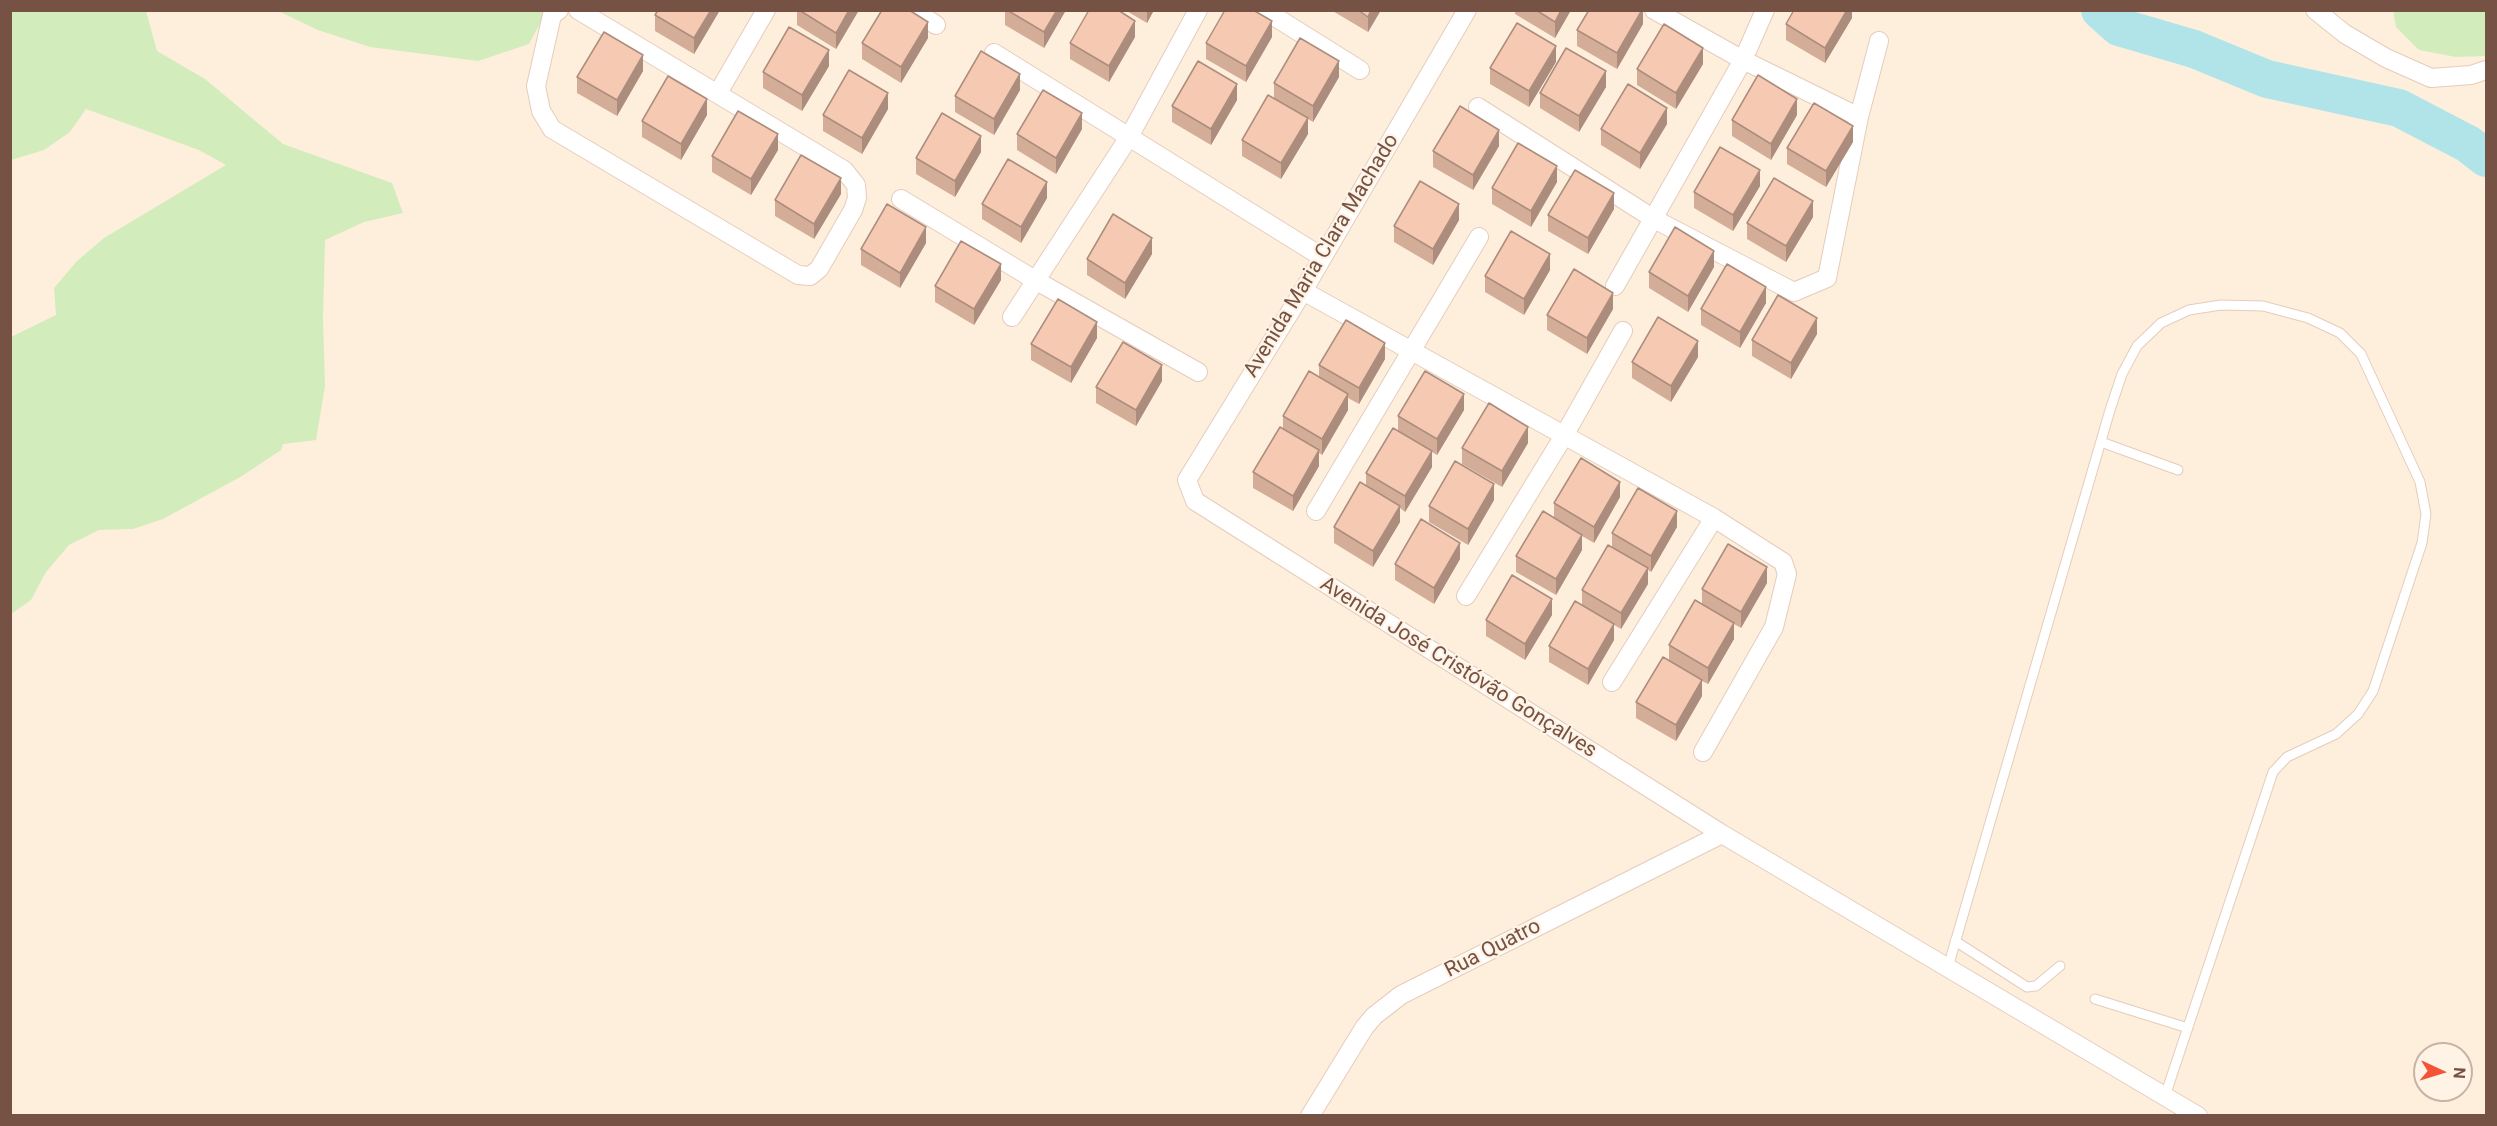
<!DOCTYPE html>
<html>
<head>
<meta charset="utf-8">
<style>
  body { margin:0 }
  #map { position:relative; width:2497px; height:1126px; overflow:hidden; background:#feefdd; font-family:Roboto,sans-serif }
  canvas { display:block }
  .frame { position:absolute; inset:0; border:12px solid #755244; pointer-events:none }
  .north { position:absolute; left:2413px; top:1042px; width:60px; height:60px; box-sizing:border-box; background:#fff3e5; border:2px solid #c8b3a5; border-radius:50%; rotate:94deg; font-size:16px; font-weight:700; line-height:24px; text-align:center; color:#755244 }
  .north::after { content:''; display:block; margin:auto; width:21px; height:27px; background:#f45436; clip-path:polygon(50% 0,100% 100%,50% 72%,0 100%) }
</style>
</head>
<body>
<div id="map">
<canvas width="2497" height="1126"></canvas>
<div class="frame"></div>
<div class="north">N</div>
</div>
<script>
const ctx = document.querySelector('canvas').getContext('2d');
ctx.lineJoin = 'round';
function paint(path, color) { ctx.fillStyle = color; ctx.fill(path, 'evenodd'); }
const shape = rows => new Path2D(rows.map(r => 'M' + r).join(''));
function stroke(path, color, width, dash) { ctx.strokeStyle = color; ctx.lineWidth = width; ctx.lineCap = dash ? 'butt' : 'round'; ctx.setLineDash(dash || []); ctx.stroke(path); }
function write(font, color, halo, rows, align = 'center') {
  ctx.font = font + ' Roboto,sans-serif'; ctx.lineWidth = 4.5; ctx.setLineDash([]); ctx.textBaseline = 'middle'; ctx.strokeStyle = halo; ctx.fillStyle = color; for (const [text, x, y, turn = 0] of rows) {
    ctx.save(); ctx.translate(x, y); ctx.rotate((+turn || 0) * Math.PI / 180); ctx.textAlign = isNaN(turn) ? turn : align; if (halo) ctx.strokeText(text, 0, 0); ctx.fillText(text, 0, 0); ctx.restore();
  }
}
paint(shape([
  [11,10,146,11,157,51,205,79,283,144,392,183,403,213,364,222,325,240,323,319,325,386,316,440,283,444,281,450,242,476,163,519,133,529,99,530,69,545,46,572,31,600,11,614,11,337,56,315,54,288,77,261,104,238,226,165,199,150,86,109,70,132,44,150,11,160],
  [278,11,547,11,529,44,478,61,370,47,318,30],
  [2393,11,2486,11,2486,56,2456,57,2419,50,2396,27]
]), '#d2ecbb');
stroke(shape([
  [2100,10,2119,27,2194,49,2267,79,2399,108,2468,144,2486,158]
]), '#b0e4e9', 38);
const service = shape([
  [2101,442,2178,470],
  [1955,941,2027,987,2036,986,2060,966],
  [1948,967,2110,410,2122,374,2137,346,2161,323,2189,310,2221,305,2263,306,2308,318,2340,333,2361,354,2420,482,2426,514,2422,543,2373,691,2358,714,2336,734,2287,757,2273,772,2165,1096],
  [2095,999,2188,1028]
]);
const minor = shape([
  [559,10,552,15,536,86,541,111,552,129,798,275,810,276,819,269,853,210,857,198,856,185,844,170,578,10],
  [913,10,936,25],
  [1264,10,1360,70],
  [1467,10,1303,291,1187,480,1195,501,1722,834,2198,1116],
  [1654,10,1743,60,1859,117],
  [2315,10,2345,34,2386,58,2431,78,2471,75,2486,70],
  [994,53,1322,257],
  [718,93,766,10],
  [1478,107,1654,219,1794,292,1827,278,1859,117,1879,41],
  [901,199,1035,280,1198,372],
  [1615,286,1743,60,1765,10],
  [1303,291,1714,518,1783,562,1787,574,1774,627,1703,752],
  [1012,317,1129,137,1198,10],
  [1316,511,1479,237],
  [1466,596,1565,434,1623,331],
  [1612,682,1714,518],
  [1310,1116,1364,1028,1374,1016,1401,995,1722,834]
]);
stroke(service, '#e5ccbc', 11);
stroke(minor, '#e5ccbc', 20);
stroke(service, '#fff', 9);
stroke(minor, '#fff', 18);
paint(shape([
  [720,10,694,54,655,31,655,15],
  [797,10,859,10,836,49,797,25],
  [1005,10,1066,10,1044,48,1005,25],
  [1125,10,1154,10,1147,23],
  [1331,10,1381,10,1368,32],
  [1515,10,1571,10,1555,38,1515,14],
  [1643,10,1643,24,1617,69,1577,46,1577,30],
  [1852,10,1852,18,1825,63,1786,40,1786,24],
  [1135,37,1109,82,1070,59,1070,43],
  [1272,37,1246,82,1206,59,1206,43],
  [928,38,901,83,862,59,862,43],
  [1556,62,1529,107,1490,84,1490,68],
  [1703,64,1676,109,1637,85,1637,69],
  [829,66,802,111,763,88,763,72],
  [643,71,617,116,577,93,577,77],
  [1339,77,1313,122,1308,119,1308,134,1281,179,1242,156,1242,140,1274,98,1274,83],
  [1606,87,1579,132,1540,108,1540,93],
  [1020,90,994,135,955,112,955,96],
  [1237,100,1211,145,1172,122,1172,106],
  [888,109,862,154,823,131,823,115],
  [707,115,681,160,642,137,642,121],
  [1797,115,1771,160,1732,136,1732,120],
  [1667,124,1640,169,1601,145,1601,129],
  [1082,129,1056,174,1017,150,1017,134],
  [1853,142,1826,187,1787,164,1787,148],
  [1499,146,1473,190,1433,167,1433,151],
  [778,150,751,195,712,172,712,156],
  [981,152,955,197,916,174,916,158],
  [1557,182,1531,227,1492,204,1492,188],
  [1760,186,1733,231,1694,208,1694,192],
  [841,194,814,239,775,216,775,200],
  [1047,198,1021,243,982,219,982,204],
  [1614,209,1588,254,1548,231,1548,215],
  [1813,217,1786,262,1747,239,1747,223],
  [1459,220,1433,265,1394,242,1394,226],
  [926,243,900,288,861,265,861,249],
  [1152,254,1125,299,1087,275,1087,259],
  [1714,267,1688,312,1649,288,1649,272],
  [1550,270,1524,315,1485,292,1485,276],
  [1001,280,974,325,935,302,935,286],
  [1766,303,1740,348,1701,325,1701,309],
  [1613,309,1587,354,1547,330,1547,315],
  [1817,334,1791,379,1752,356,1752,340],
  [1097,338,1071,383,1031,360,1031,344],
  [1698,357,1671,402,1632,378,1632,362],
  [1385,359,1359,404,1348,398,1348,410,1322,455,1319,453,1319,466,1293,511,1253,488,1253,472,1283,429,1283,416,1319,377,1319,365],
  [1162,381,1136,426,1096,403,1096,387],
  [1464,410,1437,455,1432,452,1432,467,1405,512,1400,508,1400,522,1373,567,1334,543,1334,527,1366,486,1366,473,1398,431,1398,416],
  [1528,443,1502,487,1462,464,1462,448],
  [1620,497,1594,543,1582,536,1582,550,1556,595,1516,572,1516,556,1554,518,1554,503],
  [1494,500,1468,545,1429,522,1429,506],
  [1677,527,1651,572,1648,570,1648,584,1621,629,1614,625,1614,640,1588,685,1549,662,1549,646,1582,605,1582,590,1612,547,1612,533],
  [1460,559,1434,604,1395,580,1395,564],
  [1767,583,1741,628,1734,624,1734,639,1708,684,1702,681,1702,696,1676,741,1636,718,1636,702,1669,660,1669,645,1702,603,1702,589],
  [1552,615,1525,660,1486,636,1486,620]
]), '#d4ad99');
paint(shape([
  [711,10,720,10,694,54,694,38],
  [849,10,859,10,836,49,836,33],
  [1057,10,1066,10,1044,48,1044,32],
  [1147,10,1154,10,1147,23],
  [1371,10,1381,10,1368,32,1368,17],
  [1561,10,1571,10,1555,38,1555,22],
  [1642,10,1643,10,1643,24,1617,69,1617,53],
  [1847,10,1852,10,1852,18,1825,63,1825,48],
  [1135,21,1135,37,1109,82,1109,66],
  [1272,21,1272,37,1246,82,1246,66],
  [928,22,928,38,901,83,901,67],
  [1556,46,1556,62,1529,107,1529,91],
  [1703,48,1703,64,1676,109,1676,93],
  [829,50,829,66,802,111,802,95],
  [643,55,643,71,617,116,617,100],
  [1339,61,1339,77,1313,122,1313,106],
  [1606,71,1606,87,1579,132,1579,116],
  [1020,74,1020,90,994,135,994,119],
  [1237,84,1237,100,1211,145,1211,129],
  [888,93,888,109,862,154,862,138],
  [707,99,707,115,681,160,681,144],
  [1797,99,1797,115,1771,160,1771,144],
  [1667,108,1667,124,1640,169,1640,153],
  [1082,113,1082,129,1056,174,1056,158],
  [1308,118,1308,134,1281,179,1281,163],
  [1853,126,1853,142,1826,187,1826,171],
  [1499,130,1499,146,1473,190,1473,175],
  [778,134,778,150,751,195,751,179],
  [981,136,981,152,955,197,955,181],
  [1557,166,1557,182,1531,227,1531,211],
  [1760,170,1760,186,1733,231,1733,215],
  [841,178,841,194,814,239,814,224],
  [1047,182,1047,198,1021,243,1021,227],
  [1614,193,1614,209,1588,254,1588,238],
  [1813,201,1813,217,1786,262,1786,246],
  [1459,204,1459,220,1433,265,1433,249],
  [926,227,926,243,900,288,900,273],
  [1152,238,1152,254,1125,299,1125,283],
  [1714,251,1714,267,1688,312,1688,296],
  [1550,254,1550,270,1524,315,1524,299],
  [1001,264,1001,280,974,325,974,309],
  [1766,287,1766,303,1740,348,1740,332],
  [1613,293,1613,309,1587,354,1587,338],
  [1817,318,1817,334,1791,379,1791,363],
  [1097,322,1097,338,1071,383,1071,367],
  [1698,341,1698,357,1671,402,1671,386],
  [1385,343,1385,359,1359,404,1359,388],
  [1162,365,1162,381,1136,426,1136,410],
  [1348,394,1348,410,1322,455,1322,439],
  [1464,394,1464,410,1437,455,1437,439],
  [1528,427,1528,443,1502,487,1502,471],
  [1319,450,1319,466,1293,511,1293,496],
  [1432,451,1432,467,1405,512,1405,496],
  [1620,482,1620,497,1594,543,1594,527],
  [1494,484,1494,500,1468,545,1468,529],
  [1400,506,1400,522,1373,567,1373,551],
  [1677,511,1677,527,1651,572,1651,556],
  [1582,535,1582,550,1556,595,1556,579],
  [1460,543,1460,559,1434,604,1434,588],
  [1767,567,1767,583,1741,628,1741,612],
  [1648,568,1648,584,1621,629,1621,613],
  [1552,599,1552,615,1525,660,1525,644],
  [1734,623,1734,639,1708,684,1708,668],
  [1614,624,1614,640,1588,685,1588,669],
  [1702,680,1702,696,1676,741,1676,725]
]), '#ac8d7d');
const building = shape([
  [658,10,711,10,694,38,655,15,658,10],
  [799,10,849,10,836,33,799,10],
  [882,10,909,10,928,22,901,67,862,43,882,10],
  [1007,10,1057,10,1044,32,1007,10],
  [1089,10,1118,10,1135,21,1109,66,1070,43,1089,10],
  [1225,10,1253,10,1272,21,1246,66,1206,43,1225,10],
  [1358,10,1371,10,1368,17,1358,10],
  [1536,10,1561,10,1555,22,1536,10],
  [1589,10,1642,10,1617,53,1577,30,1589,10],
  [1794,10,1847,10,1825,48,1786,24,1794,10],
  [1517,23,1556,46,1529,91,1490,68,1517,23],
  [1664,24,1703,48,1676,93,1637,69,1664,24],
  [789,27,829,50,802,95,763,72,789,27],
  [604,32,643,55,617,100,577,77,604,32],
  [1300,38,1339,61,1313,106,1274,83,1300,38],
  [1566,48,1606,71,1579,116,1540,93,1566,48],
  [981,51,1020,74,994,119,955,96,981,51],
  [1198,61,1237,84,1211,129,1172,106,1198,61],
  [849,70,888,93,862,138,823,115,849,70],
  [1758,75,1797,99,1771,144,1732,120,1758,75],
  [668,76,707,99,681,144,642,121,668,76],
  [1628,84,1667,108,1640,153,1601,129,1628,84],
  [1043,90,1082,113,1056,158,1017,134,1043,90],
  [1268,95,1308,118,1281,163,1242,140,1268,95],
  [1814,103,1853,126,1826,171,1787,148,1814,103],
  [1460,106,1499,130,1473,175,1433,151,1460,106],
  [738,111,778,134,751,179,712,156,738,111],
  [942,113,981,136,955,181,916,158,942,113],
  [1518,143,1557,166,1531,211,1492,188,1518,143],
  [1720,147,1760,170,1733,215,1694,192,1720,147],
  [801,155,841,178,814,224,775,200,801,155],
  [1008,159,1047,182,1021,227,982,204,1008,159],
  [1575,170,1614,193,1588,238,1548,215,1575,170],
  [1774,178,1813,201,1786,246,1747,223,1774,178],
  [1420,181,1459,204,1433,249,1394,226,1420,181],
  [887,204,926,227,900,273,861,249,887,204],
  [1113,214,1152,238,1125,283,1087,259,1113,214],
  [1675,227,1714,251,1688,296,1649,272,1675,227],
  [1511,231,1550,254,1524,299,1485,276,1511,231],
  [961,241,1001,264,974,309,935,286,961,241],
  [1727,264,1766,287,1740,332,1701,309,1727,264],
  [1574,269,1613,293,1587,338,1547,315,1574,269],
  [1778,295,1817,318,1791,363,1752,340,1778,295],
  [1058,299,1097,322,1071,367,1031,344,1058,299],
  [1658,317,1698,341,1671,386,1632,362,1658,317],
  [1346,320,1385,343,1359,388,1319,365,1346,320],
  [1123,342,1162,365,1136,410,1096,387,1123,342],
  [1309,371,1348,394,1322,439,1283,416,1309,371],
  [1425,371,1464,394,1437,439,1398,416,1425,371],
  [1489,403,1528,427,1502,471,1462,448,1489,403],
  [1280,427,1319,450,1293,496,1253,472,1280,427],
  [1393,428,1432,451,1405,496,1366,473,1393,428],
  [1581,458,1620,482,1594,527,1554,503,1581,458],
  [1455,461,1494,484,1468,529,1429,506,1455,461],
  [1360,482,1400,506,1373,551,1334,527,1360,482],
  [1638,488,1677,511,1651,556,1612,533,1638,488],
  [1543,511,1582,535,1556,579,1516,556,1543,511],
  [1421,519,1460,543,1434,588,1395,564,1421,519],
  [1728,544,1767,567,1741,612,1702,589,1728,544],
  [1608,545,1648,568,1621,613,1582,590,1608,545],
  [1512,575,1552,599,1525,644,1486,620,1512,575],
  [1695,600,1734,623,1708,668,1669,645,1695,600],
  [1575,601,1614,624,1588,669,1549,646,1575,601],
  [1663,657,1702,680,1676,725,1636,702,1663,657]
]);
paint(building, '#f6c9b2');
stroke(building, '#ac8d7d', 1.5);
write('21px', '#755244', '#fff3e5', [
  ["Avenida Maria Clara Machado",1322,256,-59],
  ["Avenida José Cristóvão Gonçalves",1458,668,32],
  ["Rua Quatro",1493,949,-27]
]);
</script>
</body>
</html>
